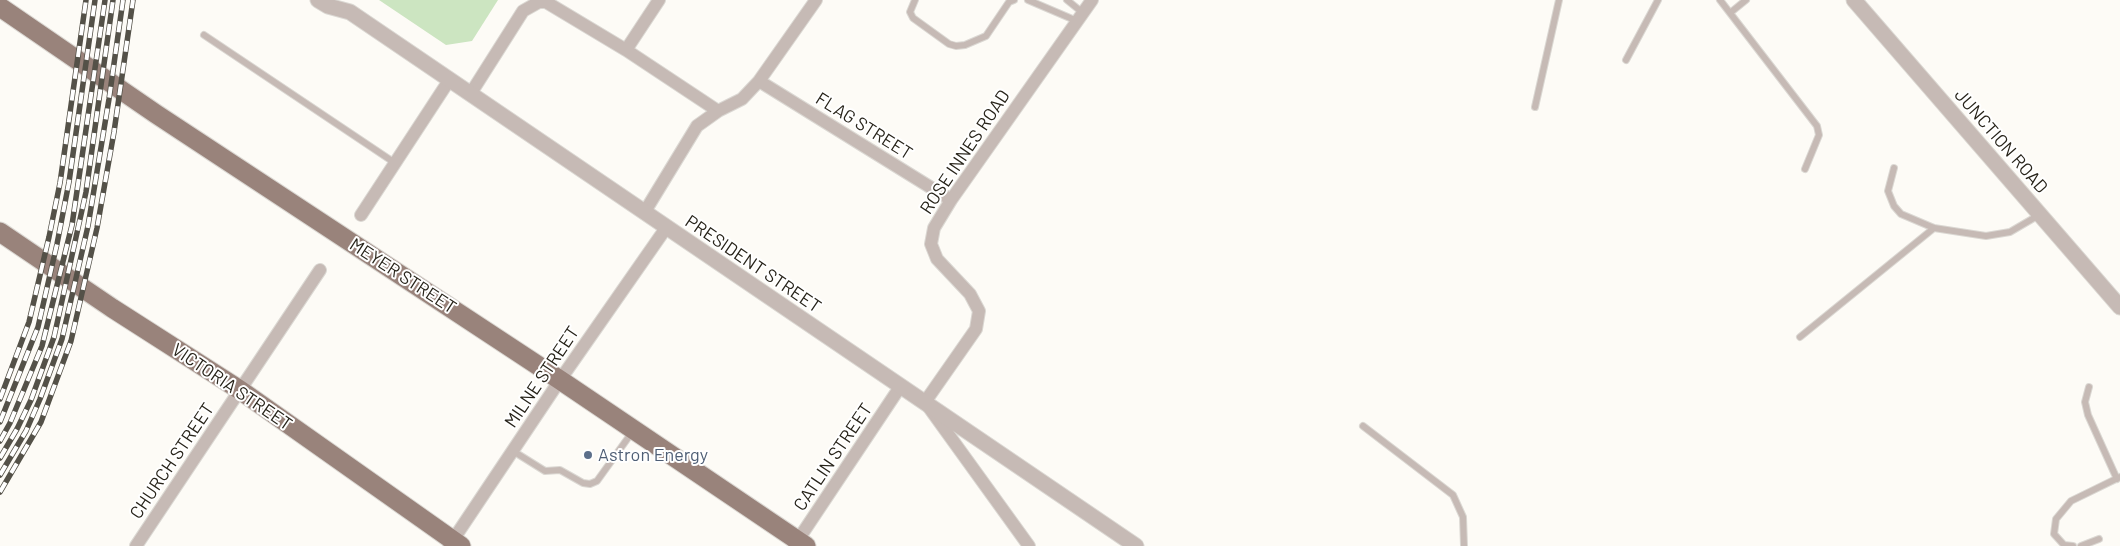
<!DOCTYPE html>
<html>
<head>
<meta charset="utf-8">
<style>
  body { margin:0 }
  canvas { display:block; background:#fdfbf6 }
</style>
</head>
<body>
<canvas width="2120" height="546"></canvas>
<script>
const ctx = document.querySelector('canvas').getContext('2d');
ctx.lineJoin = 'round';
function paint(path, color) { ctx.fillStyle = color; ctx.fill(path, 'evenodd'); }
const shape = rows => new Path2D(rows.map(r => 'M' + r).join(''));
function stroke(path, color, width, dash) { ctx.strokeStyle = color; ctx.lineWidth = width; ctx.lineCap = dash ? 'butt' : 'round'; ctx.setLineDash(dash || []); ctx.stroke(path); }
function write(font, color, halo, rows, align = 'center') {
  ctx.font = font + ' Barlow,sans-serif'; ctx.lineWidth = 4; ctx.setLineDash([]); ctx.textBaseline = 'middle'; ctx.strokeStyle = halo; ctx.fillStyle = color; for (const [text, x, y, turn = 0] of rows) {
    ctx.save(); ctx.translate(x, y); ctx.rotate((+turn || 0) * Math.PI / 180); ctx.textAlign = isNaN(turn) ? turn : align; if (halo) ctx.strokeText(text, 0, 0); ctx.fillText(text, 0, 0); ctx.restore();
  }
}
paint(shape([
  [379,0,498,0,472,41,446,45]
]), '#cce5c1');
const service = shape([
  [915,0,910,12,913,18,949,44,956,46,965,45,986,36,1009,2,1014,0],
  [1028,0,1077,21],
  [1067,0,1083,13],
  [1720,0,1730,13,1746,0],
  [1730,13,1817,126,1819,135,1805,169],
  [204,35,395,163],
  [1626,60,1658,0],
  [1535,107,1559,0],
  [1894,168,1888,191,1894,206,1901,214,1934,228,1986,236,2010,232,2039,215],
  [1800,337,1934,228],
  [2089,387,2085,402,2088,415,2117,479],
  [1363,426,1453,495,1463,517,1464,546],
  [513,451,545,471,560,470,583,483,590,484,597,481,633,431],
  [2073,546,2064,545,2054,534,2056,519,2071,501,2120,477],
  [2081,546,2099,539]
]);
const minor = shape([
  [626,50,659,0],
  [759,81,951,200],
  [471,93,523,11,539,2,546,2,626,50,718,111],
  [644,213,697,126,718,111,742,99,759,81,816,0],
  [361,215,450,79],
  [136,546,320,270],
  [449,546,560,380,666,228],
  [794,546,900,387],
  [1029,546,925,402,976,329,979,311,970,294,937,259,931,244,934,228,951,200,1092,0]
]);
const tertiary = shape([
  [318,0,328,6,350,12,1136,546],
  [1854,0,2120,307]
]);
const primary = shape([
  [0,7,156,114,560,380,806,546],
  [0,232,112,308,240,390,461,546]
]);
stroke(service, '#dbd8d3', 8);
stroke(minor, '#dbd8d3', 14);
stroke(tertiary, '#dbd8d3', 17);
stroke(primary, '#dbd8d3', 21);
stroke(service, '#c6bab5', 6);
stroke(minor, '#c6bab5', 12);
stroke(tertiary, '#c6bab5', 15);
stroke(primary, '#99837b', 19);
const rail = shape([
  [0,399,29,322,49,237,60,183,86,0],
  [0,422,38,327,57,244,69,182,95,0],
  [0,441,10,423,42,346,72,225,105,0],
  [0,458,17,429,31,400,54,337,86,192,113,0],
  [0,475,26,431,40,399,62,339,88,226,109,99,123,0],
  [0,492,41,422,71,341,97,228,114,132,133,0]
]);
stroke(rail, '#545148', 5.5);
stroke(rail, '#fff', 4, [11]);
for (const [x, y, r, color] of [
  [588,455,5,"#5c6f8a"]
]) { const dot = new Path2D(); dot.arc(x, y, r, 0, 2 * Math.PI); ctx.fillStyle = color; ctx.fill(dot); stroke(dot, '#fff', 2); }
write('18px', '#272319', '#fff', [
  ["FLAG STREET",864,126,32],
  ["JUNCTION ROAD",2001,141,49],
  ["ROSE INNES ROAD",965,152,-56],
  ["PRESIDENT STREET",753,264,34],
  ["MEYER STREET",403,276,33],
  ["MILNE STREET",542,377,-56],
  ["VICTORIA STREET",232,387,34],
  ["CATLIN STREET",833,457,-56],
  ["CHURCH STREET",172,461,-56]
]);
write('18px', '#4e5e75', '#fff', [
  ["Astron Energy",598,455]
], 'left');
</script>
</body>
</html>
